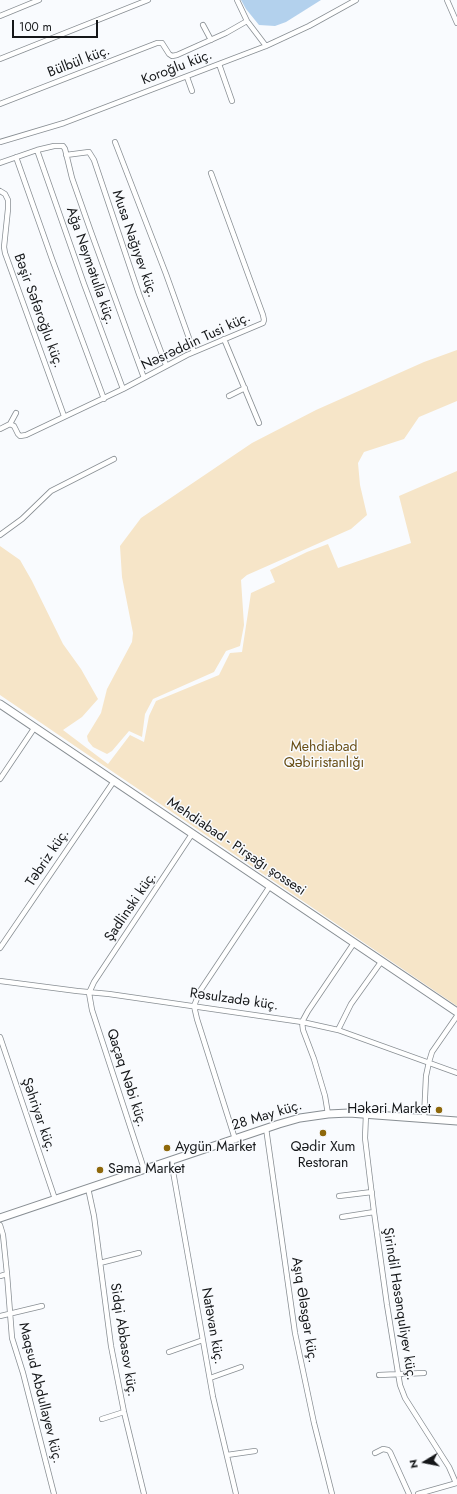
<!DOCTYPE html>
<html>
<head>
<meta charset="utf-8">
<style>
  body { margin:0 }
  #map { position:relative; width:457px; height:1494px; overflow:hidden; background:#f9fbfe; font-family:Jost,sans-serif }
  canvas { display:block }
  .north { position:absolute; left:405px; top:1442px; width:40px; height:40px; -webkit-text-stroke:3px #f9fbfe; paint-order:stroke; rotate:260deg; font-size:11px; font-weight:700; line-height:16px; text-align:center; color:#151719 }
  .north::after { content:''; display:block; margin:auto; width:14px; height:18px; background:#151719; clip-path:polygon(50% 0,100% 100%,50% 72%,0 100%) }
  .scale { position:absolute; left:12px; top:20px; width:86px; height:18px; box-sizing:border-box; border:2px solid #151719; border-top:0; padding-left:5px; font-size:12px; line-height:14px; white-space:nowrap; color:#151719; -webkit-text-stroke:3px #f9fbfe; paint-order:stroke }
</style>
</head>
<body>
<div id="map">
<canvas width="457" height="1494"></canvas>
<div class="north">N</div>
<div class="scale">100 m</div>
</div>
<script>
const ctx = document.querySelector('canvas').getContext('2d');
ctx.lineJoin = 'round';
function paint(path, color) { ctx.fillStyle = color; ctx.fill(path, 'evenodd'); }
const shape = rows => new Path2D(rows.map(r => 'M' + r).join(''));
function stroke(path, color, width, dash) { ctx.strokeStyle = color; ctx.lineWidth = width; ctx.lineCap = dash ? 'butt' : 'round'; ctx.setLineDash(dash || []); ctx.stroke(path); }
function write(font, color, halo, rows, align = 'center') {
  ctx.font = font + ' Jost,sans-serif'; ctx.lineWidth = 3; ctx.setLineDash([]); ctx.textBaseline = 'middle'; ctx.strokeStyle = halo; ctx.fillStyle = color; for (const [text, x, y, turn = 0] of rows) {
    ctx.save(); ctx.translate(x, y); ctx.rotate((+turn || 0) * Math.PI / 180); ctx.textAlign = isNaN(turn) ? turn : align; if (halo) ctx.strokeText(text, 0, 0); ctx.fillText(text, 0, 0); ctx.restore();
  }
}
paint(shape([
  [457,350,457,401,419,417,404,439,364,452,358,463,360,485,367,515,351,529,247,575,241,580,244,625,240,646,226,651,214,672,153,699,145,714,142,737,129,731,112,751,107,754,93,747,88,741,87,736,101,713,107,689,132,642,133,633,122,577,120,546,141,518,252,443,316,410,424,362],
  [457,471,457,1006,0,695,0,546,20,560,32,581,63,644,81,669,98,699,82,717,63,730,108,764,130,735,144,742,149,716,156,701,219,675,230,653,242,652,251,593,275,582,270,570,307,552,328,544,338,568,411,543,399,496]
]), '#f6e5c8');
paint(shape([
  [241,0,321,0,286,22,275,26,259,25,246,9]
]), '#b3d1ed');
const street = shape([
  [237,0,247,21,266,46],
  [447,0,457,23],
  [0,16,39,0],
  [203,25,211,40],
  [0,59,148,0],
  [219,64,232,101],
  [187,77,192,91],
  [0,104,157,43,162,43,169,54,172,56,177,55,226,33,247,21],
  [0,142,64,123,266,46,309,26,356,0],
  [115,142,166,274,194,352],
  [37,150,84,284,123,389],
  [66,155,89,152,94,160,139,294,166,365],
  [16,157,52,259,104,399],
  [0,163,37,150,54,146,63,146,65,149,72,178,91,232,144,378],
  [0,191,5,194,8,200,8,209,4,247,5,253,64,416],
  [224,339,259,423],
  [229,396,245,388],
  [10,424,16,413],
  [0,429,10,424,14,426,18,434,20,436,26,435,123,389,187,355,263,323,264,320,263,315,211,173],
  [0,535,22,519,51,491,114,459],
  [0,779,35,727],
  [0,948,114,781],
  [0,981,77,991,109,994,302,1022,338,1030,457,1073],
  [338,1030,351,1004,381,962],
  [0,1037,55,1199],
  [328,1114,325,1096,314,1059,303,1030,302,1022,308,1011,354,943],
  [366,1114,365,1138,374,1212,387,1305,400,1385,405,1398,449,1467,456,1483],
  [424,1118,426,1076,429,1062,432,1052,457,1016],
  [266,1128,295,1333,314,1423,332,1494],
  [235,1139,197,1019,194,1006,200,991,270,886],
  [171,1160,213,1397,236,1494],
  [144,1169,92,1010,89,993,94,982,192,834],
  [88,1188,94,1216,111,1346,124,1412,144,1494],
  [339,1196,372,1192],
  [342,1217,374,1212],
  [0,1225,3,1235,7,1274,12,1338,23,1373,54,1494],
  [100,1263,139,1253],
  [0,1276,7,1274],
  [0,1316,42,1306],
  [169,1352,203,1340],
  [379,1375,424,1373],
  [210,1378,241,1367],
  [102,1419,124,1412],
  [375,1453,383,1449,388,1450,390,1452,409,1494],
  [227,1455,255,1451],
  [418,1494,457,1483]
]);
const secondary = shape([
  [0,704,457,1012],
  [0,1218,279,1124,300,1118,328,1114,349,1113,457,1121]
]);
stroke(street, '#888e93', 6);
stroke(secondary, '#888e93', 9);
stroke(street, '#fff', 4.5);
stroke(secondary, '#fff', 7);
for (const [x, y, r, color] of [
  [439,1110,4,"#8e680b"],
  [323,1133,4,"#8e680b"],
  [167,1148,4,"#8e680b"],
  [100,1170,4,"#8e680b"]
]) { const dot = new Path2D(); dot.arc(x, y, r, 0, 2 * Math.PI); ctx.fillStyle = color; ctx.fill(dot); stroke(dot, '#f9fbfe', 1.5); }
write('14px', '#151719', '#f9fbfe', [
  ["Bülbül küç.",79,62,-21],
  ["Koroğlu küç.",177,68,-21],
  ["Musa Nağıyev küç.",134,244,71],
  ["Ağa Neymətulla küç.",90,266,71],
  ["Bəşir Səfəroğlu küç.",38,311,70],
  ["Nəsrəddin Tusi küç.",196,342,-25],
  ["Mehdiabad - Pirşağı şossesi",236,847,34],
  ["Təbriz küç.",48,858,-56],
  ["Şadlinski küç.",131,907,-56],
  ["Rəsulzadə küç.",234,1000,8],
  ["Qaçaq Nəbi küç.",126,1078,72],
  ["Şəhriyar küç.",38,1115,71],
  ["28 May küç.",267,1116,-17],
  ["Şirindil Həsənquliyev küç.",399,1304,81],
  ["Aşıq Ələsgər küç.",304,1310,81],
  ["Natəvan küç.",212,1326,80],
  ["Sidqi Abbasov küç.",123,1340,81],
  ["Maqsud Abdullayev küç.",40,1393,76]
]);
write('14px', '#684d14', '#f9fbfe', [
  ["Mehdiabad",324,748],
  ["Qəbiristanlığı",324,764]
]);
write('14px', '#151719', '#f9fbfe', [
  ["Həkəri Market",431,1110,"right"],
  ["Aygün Market",175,1148],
  ["Qədir Xum",323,1148,"center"],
  ["Restoran",323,1164,"center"],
  ["Səma Market",108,1170]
], 'left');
</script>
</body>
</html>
